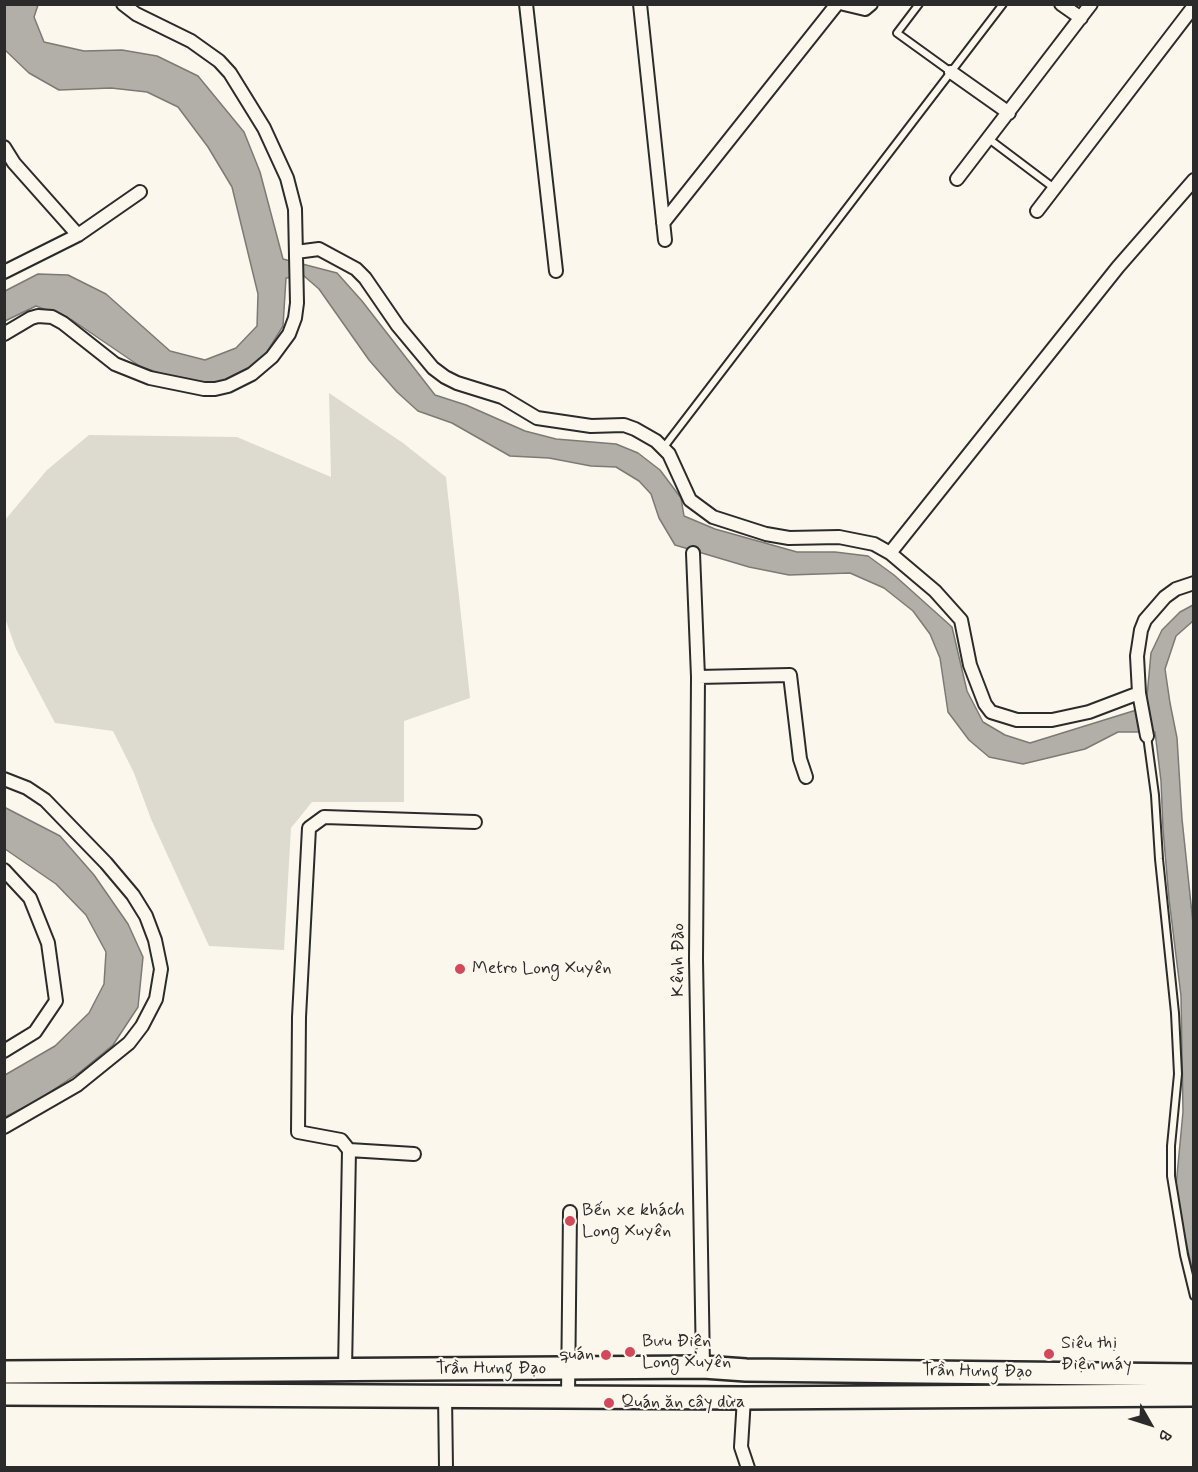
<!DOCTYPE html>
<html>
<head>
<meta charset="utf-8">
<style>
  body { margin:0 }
  #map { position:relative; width:1198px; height:1472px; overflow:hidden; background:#fbf7ec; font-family:Mynerve,sans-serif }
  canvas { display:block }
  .frame { position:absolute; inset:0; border:6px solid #2b2b2b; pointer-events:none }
  .north { position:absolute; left:1120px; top:1394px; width:60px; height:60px; -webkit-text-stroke:4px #fbf7ec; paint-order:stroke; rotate:129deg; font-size:16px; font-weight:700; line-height:24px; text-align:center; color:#2b2b2b }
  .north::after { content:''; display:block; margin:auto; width:21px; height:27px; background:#2b2b2b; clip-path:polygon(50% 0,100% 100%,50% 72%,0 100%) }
</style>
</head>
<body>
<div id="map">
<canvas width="1198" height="1472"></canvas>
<div class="frame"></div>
<div class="north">B</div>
</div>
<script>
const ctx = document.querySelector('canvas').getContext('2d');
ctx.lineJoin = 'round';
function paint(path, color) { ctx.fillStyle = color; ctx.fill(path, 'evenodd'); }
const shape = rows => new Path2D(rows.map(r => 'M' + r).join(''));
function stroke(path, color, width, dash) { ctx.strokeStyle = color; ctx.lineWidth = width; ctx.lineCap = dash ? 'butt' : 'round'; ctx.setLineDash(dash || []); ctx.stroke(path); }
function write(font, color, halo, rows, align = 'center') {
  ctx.font = font + ' Mynerve,sans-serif'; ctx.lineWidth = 4.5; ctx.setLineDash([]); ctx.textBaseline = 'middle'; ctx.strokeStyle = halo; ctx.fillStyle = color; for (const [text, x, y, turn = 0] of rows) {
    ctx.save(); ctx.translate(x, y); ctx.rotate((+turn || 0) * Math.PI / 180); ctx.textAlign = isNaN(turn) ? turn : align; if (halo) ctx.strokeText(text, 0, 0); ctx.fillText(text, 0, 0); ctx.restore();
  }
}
paint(shape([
  [329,393,403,443,446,477,470,698,404,721,404,802,312,802,291,828,284,950,209,946,151,819,134,773,113,731,55,723,16,649,5,618,5,520,47,470,89,435,237,437,331,477]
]), '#dddad0');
const water = shape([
  [5,5,38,5,34,17,44,42,84,51,122,50,157,56,198,76,244,132,260,172,283,259,337,273,362,301,435,395,466,405,525,431,556,439,616,444,638,453,660,470,681,498,684,516,715,529,797,552,835,552,868,556,894,575,952,627,967,691,983,722,1005,735,1030,743,1146,707,1151,653,1162,630,1180,612,1193,605,1193,621,1176,636,1165,669,1170,703,1177,738,1182,819,1193,923,1193,1273,1182,1224,1176,1186,1183,1112,1181,996,1169,899,1163,829,1161,781,1155,732,1118,732,1085,749,1023,764,989,757,969,740,948,712,940,658,930,634,913,611,884,588,850,573,789,575,749,567,675,545,659,518,651,494,639,481,616,467,591,466,549,458,510,456,452,423,418,411,397,392,369,360,319,289,304,276,286,278,283,326,262,360,240,374,213,385,181,380,141,367,72,320,36,306,5,321,5,291,38,274,68,275,106,294,170,351,205,360,236,348,257,326,258,294,232,187,208,147,178,107,147,92,111,88,59,90,29,73,5,50,5,5],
  [4,807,60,836,94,875,128,924,143,957,138,1007,113,1045,80,1072,35,1102,5,1117,5,1075,55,1046,89,1013,104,984,106,952,86,915,56,884,5,849,4,807]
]);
paint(water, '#b1afa7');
stroke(water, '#7b7a75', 1.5);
const service = shape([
  [919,4,897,33,951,72],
  [989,139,1054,188],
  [664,447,1003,4],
  [1147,736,1155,795,1159,859,1175,1013,1178,1074,1171,1146,1171,1176,1184,1255,1194,1296]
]);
const minor = shape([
  [526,4,556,271],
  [640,4,665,240],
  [844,4,865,9,871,4],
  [1061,4,1081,18],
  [951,72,1009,113],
  [4,147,14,163,78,235,4,272],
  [957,179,1091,4],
  [1037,211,1194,6],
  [663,223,837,4],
  [78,235,140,192],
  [296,252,319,249,356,269,365,278,398,326,433,368,445,377,457,383,502,397,537,418,591,426,624,425,635,429,656,441,669,454,690,500,713,517,766,534,789,538,839,537,874,544,890,553,935,591,961,620,970,665,985,704,991,712,1017,720,1052,720,1089,712,1139,693,1147,736],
  [4,334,31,318,38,316,52,317,63,323,115,364,150,378,204,389,215,389,228,386,252,374,272,357,289,334,295,318,297,303,295,209,287,178,264,128,230,73,219,61,191,41,136,14,123,4],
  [693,553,698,677,696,959,703,1367],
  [890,553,1118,267,1194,180],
  [698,677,790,675,800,759,806,777],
  [1139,693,1137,656,1141,630,1145,620,1165,597,1176,589,1194,583],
  [4,779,27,788,45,800,106,863,133,895,146,916,155,940,161,969,156,999,142,1026,129,1043,77,1085,4,1127],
  [4,870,30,898,48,943,56,1001,35,1032,4,1051],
  [349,1150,414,1154],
  [345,1370,349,1150,341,1140,298,1132,299,1017,309,828,324,817,475,822],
  [445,1395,446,1468],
  [568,1396,570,1212],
  [744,1398,741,1447,748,1468]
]);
const trunk = shape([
  [4,1372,703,1367,746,1370,1194,1375],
  [4,1394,744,1398,1194,1395]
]);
stroke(service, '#2b2b2b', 10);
stroke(minor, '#2b2b2b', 16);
stroke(trunk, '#2b2b2b', 26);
stroke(service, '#fbf7ec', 6);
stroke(minor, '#fbf7ec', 12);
stroke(trunk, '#fbf7ec', 21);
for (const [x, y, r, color] of [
  [460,969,6,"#d1495b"],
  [570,1221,6,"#d1495b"],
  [630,1352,6,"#d1495b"],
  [1049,1354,6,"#d1495b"],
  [606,1355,6,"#d1495b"],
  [609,1403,6,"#d1495b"]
]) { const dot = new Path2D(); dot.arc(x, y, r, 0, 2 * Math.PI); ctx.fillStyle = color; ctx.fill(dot); stroke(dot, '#fbf7ec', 2); }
write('18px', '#2b2b2b', '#fbf7ec', [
  ["Kênh Đào",679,960,-90],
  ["Trần Hưng Đạo",491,1369],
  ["Trần Hưng Đạo",977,1372,1]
]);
write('18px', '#2b2b2b', '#fbf7ec', [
  ["Metro Long Xuyên",472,969],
  ["Bến xe khách",582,1211],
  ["Long Xuyên",582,1232],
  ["Bưu Điện",642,1342],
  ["Long Xuyên",642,1363],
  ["Siêu thị",1061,1344],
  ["Điện máy",1061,1365],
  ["quán",594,1355,"right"],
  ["Quán ăn cây dừa",621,1403]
], 'left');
</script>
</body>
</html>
